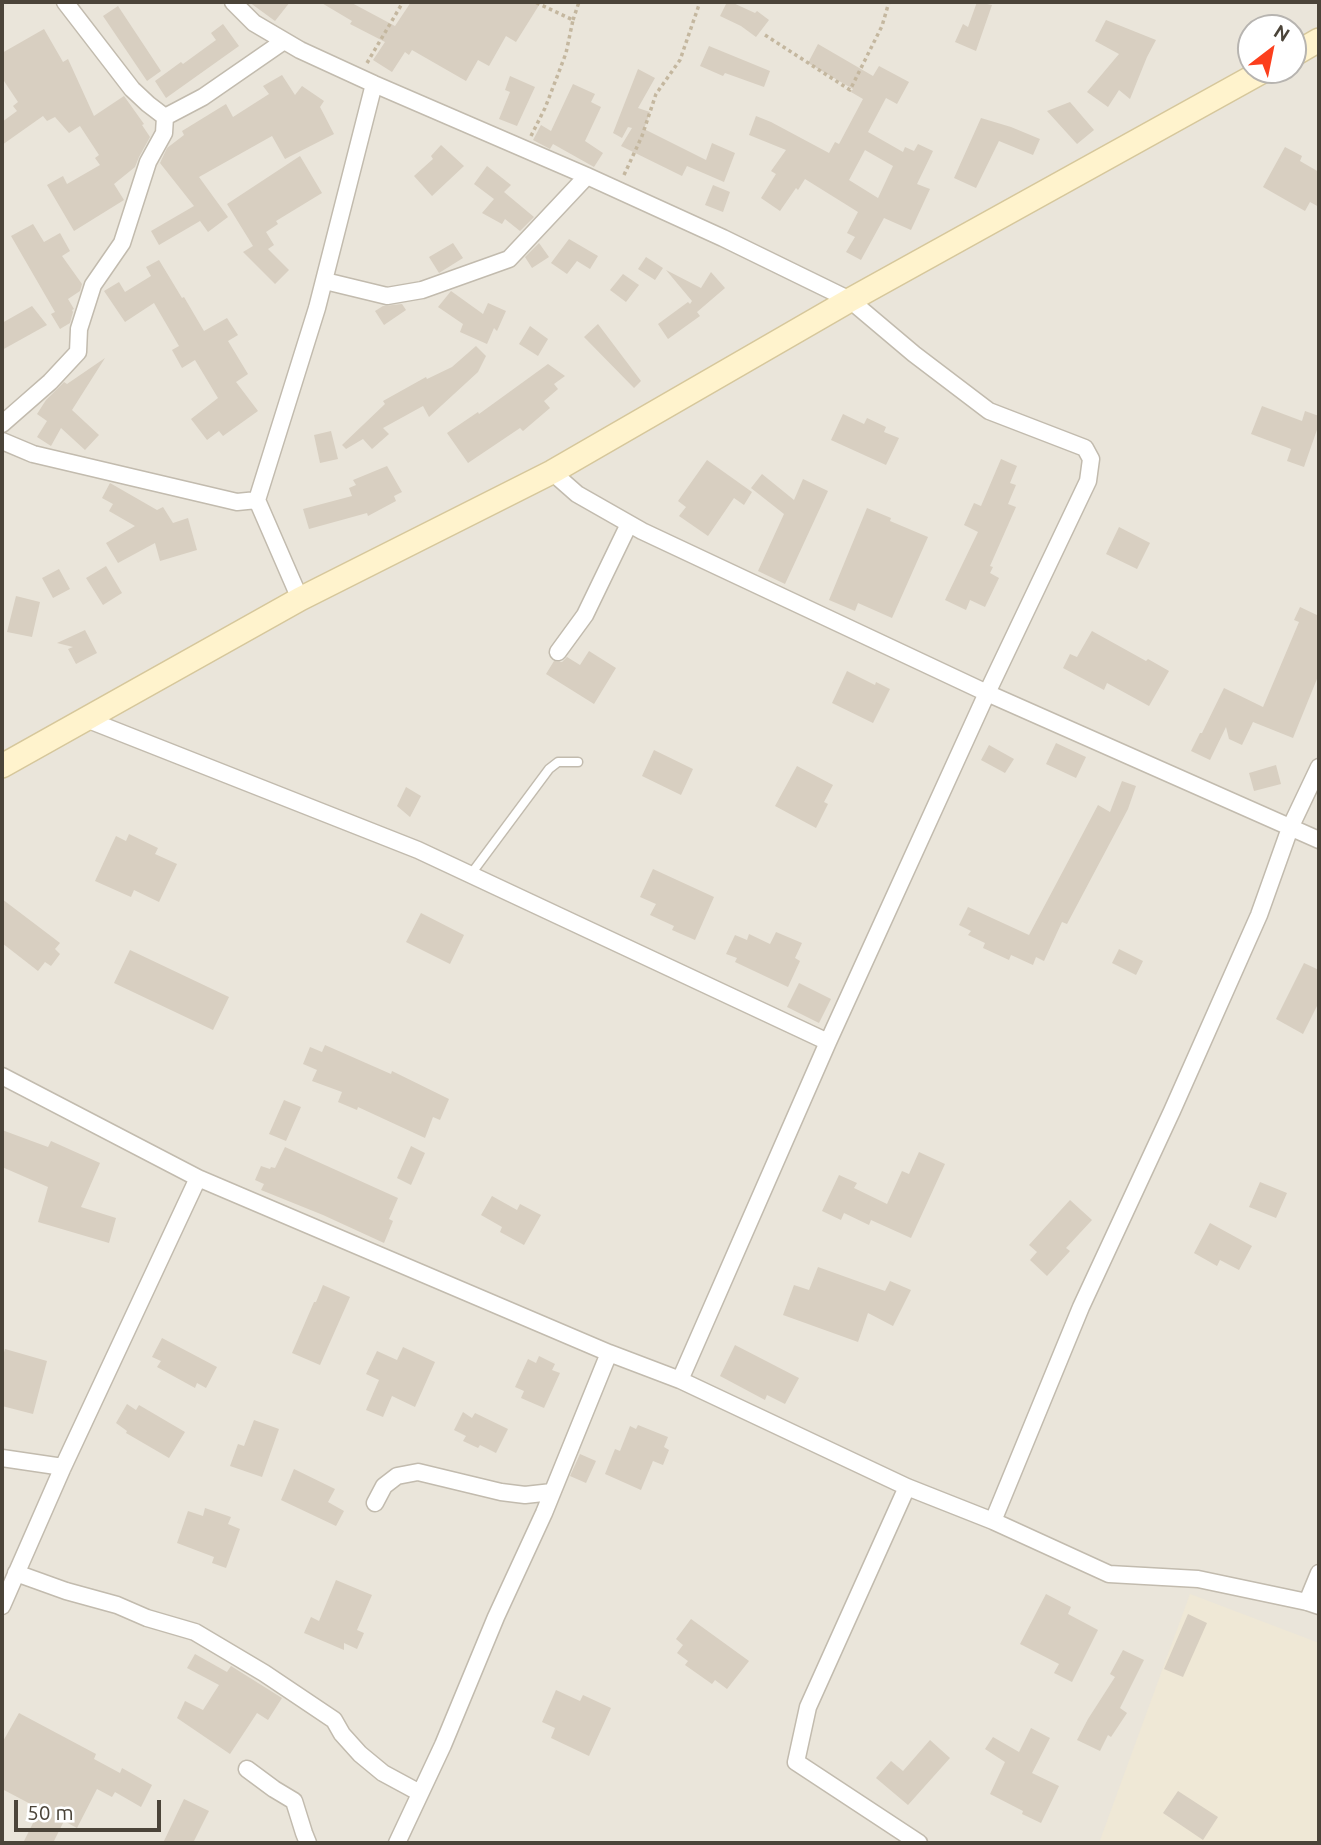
<!DOCTYPE html>
<html>
<head>
<meta charset="utf-8">
<style>
  body { margin:0 }
  #map { position:relative; width:1321px; height:1845px; overflow:hidden; background:#f6f3ec; font-family:Ubuntu,sans-serif }
  canvas { display:block }
  .frame { position:absolute; inset:0; border:4px solid #4b4439; pointer-events:none }
  .north { position:absolute; left:1237px; top:14px; width:70px; height:70px; box-sizing:border-box; background:#fff; border:2px solid #b7b4b0; border-radius:50%; rotate:32deg; font-size:19px; font-weight:700; line-height:28px; text-align:center; color:#4b4439 }
  .north::after { content:''; display:block; margin:auto; width:24px; height:32px; background:#fc3f1d; clip-path:polygon(50% 0,100% 100%,50% 72%,0 100%) }
  .scale { position:absolute; left:14px; top:1800px; width:147px; height:32px; box-sizing:border-box; border:4px solid #4b4439; border-top:0; padding-left:9px; font-size:21px; line-height:24px; white-space:nowrap; color:#4b4439; -webkit-text-stroke:5px #fff; paint-order:stroke }
</style>
</head>
<body>
<div id="map">
<canvas width="1321" height="1845"></canvas>
<div class="frame"></div>
<div class="north">N</div>
<div class="scale">50 m</div>
</div>
<script>
const ctx = document.querySelector('canvas').getContext('2d');
ctx.lineJoin = 'round';
function paint(path, color) { ctx.fillStyle = color; ctx.fill(path, 'evenodd'); }
const shape = rows => new Path2D(rows.map(r => 'M' + r).join(''));
function stroke(path, color, width, dash) { ctx.strokeStyle = color; ctx.lineWidth = width; ctx.lineCap = dash ? 'butt' : 'round'; ctx.setLineDash(dash || []); ctx.stroke(path); }
paint(shape([
  [2,2,1319,2,1319,1843,2,1843],
  [1251,28,1293,28,1293,70,1251,70]
]), '#eae5da');
paint(shape([
  [1190,1594,1319,1643,1319,1843,1099,1843]
]), '#efe8d6');
paint(shape([
  [249,2,290,2,275,21],
  [320,2,350,2,395,26,411,2,541,2,516,42,506,36,489,66,478,60,466,81,412,50,409,55,405,52,392,72,373,60,385,42,350,24,352,21],
  [727,2,731,2,755,13,757,11,769,20,756,37,741,26,720,16],
  [977,2,992,5,976,51,955,42,963,24,968,27],
  [118,6,161,71,147,81,103,16],
  [1106,20,1156,40,1147,57,1130,99,1119,90,1108,107,1087,92,1119,54,1095,41],
  [223,24,239,46,166,98,155,81,181,62,183,64,216,40,211,33],
  [44,29,63,62,68,59,94,116,124,96,144,124,142,125,150,137,139,157,135,167,114,184,124,200,74,231,47,185,63,176,67,184,100,165,95,158,99,155,80,126,69,133,55,117,47,121,43,116,2,145,2,122,17,111,13,106,18,102,2,78,2,53],
  [818,44,873,76,879,66,909,82,897,104,886,98,868,132,903,152,905,147,914,151,918,144,933,151,917,184,930,189,911,230,884,218,861,260,846,252,855,237,847,233,858,212,805,179,798,190,796,188,780,211,761,198,776,174,771,171,786,150,749,135,756,116,771,122,829,153,835,142,839,144,863,99,851,92,853,89,808,63],
  [865,150,893,166,878,198,849,180],
  [709,46,770,71,764,87,725,73,723,76,700,66],
  [638,69,655,78,638,108,650,112,644,129,706,160,712,143,735,153,724,182,687,166,682,176,621,146,632,128,628,127,622,138,613,133],
  [282,75,295,95,302,86,324,101,320,107,334,134,285,159,272,136,199,177,228,217,208,232,200,221,159,245,151,231,194,206,160,163,167,148,184,135,182,131,226,104,233,117,269,94,263,86],
  [510,76,535,87,517,126,499,119,510,92,505,90],
  [573,84,595,94,591,102,601,107,585,141,603,153,594,167,553,144,550,149,533,140,541,125,551,131],
  [1070,102,1094,130,1077,144,1047,111],
  [981,118,1011,127,1040,139,1033,155,999,141,976,188,954,178],
  [441,145,464,166,432,196,414,176,433,159,431,156],
  [1285,147,1302,156,1300,161,1319,172,1319,207,1310,202,1305,211,1263,187],
  [300,156,322,193,276,221,278,224,266,232,274,245,268,249,289,270,275,284,243,252,253,246,227,204],
  [487,166,511,185,504,192,534,217,520,231,505,219,502,224,482,213,494,199,474,184],
  [713,185,730,192,723,212,705,205],
  [33,224,44,242,60,233,70,251,62,256,82,284,80,291,68,299,74,309,72,310,73,312,70,323,60,329,51,314,55,312,11,236],
  [569,239,598,256,590,269,577,261,567,274,551,263],
  [453,243,463,258,439,273,429,257],
  [539,243,549,257,532,268,525,257],
  [646,257,663,268,655,280,638,269],
  [159,260,182,298,184,297,204,331,227,318,238,335,228,341,248,374,236,382,258,411,223,436,219,431,207,440,191,419,218,398,195,360,182,368,172,350,179,346,154,303,125,322,104,291,119,282,125,292,151,276,146,267],
  [666,270,701,288,711,272,725,288,697,312,700,316,668,339,658,324,688,302,690,304,692,301],
  [623,274,639,285,626,302,610,290],
  [451,291,483,314,488,303,506,311,497,331,494,328,487,344,460,332,463,324,438,307],
  [402,304,406,310,384,325,375,311,383,306],
  [32,306,47,325,2,350,2,323],
  [598,324,641,381,634,388,584,337],
  [530,326,548,339,538,356,519,344],
  [476,346,486,356,478,372,429,417,423,406,383,428,389,434,372,449,363,439,346,449,342,445,385,404,383,401,426,377,427,379,452,367],
  [105,358,72,410,99,435,85,450,61,428,51,446,37,437,47,421,37,414,46,400,64,382,67,384],
  [548,364,565,376,554,384,558,389,544,401,550,408,523,431,520,428,468,463,447,433,478,412,479,414],
  [1262,406,1302,421,1305,411,1319,416,1319,424,1304,467,1287,461,1291,449,1251,434],
  [843,414,864,424,867,418,886,427,884,432,899,438,886,465,831,440],
  [331,431,338,459,320,463,314,435],
  [1001,459,1017,466,1010,483,1016,485,1008,504,1016,507,990,566,993,567,990,573,999,578,985,607,970,600,966,610,945,600,978,532,964,525,974,503,981,506],
  [707,460,752,492,744,505,734,498,708,536,679,516,686,507,678,501],
  [387,466,402,492,394,496,396,501,368,516,367,513,309,529,303,509,352,496,349,488,356,485,353,480],
  [762,474,794,500,803,479,828,491,785,584,758,571,784,514,751,488],
  [110,483,157,510,163,507,173,523,188,518,197,550,160,561,155,543,118,563,106,543,135,526,109,511,113,504,102,498],
  [867,508,891,518,890,521,928,537,892,618,858,603,855,611,829,600],
  [1119,527,1150,543,1137,569,1106,554],
  [106,566,122,593,103,605,86,578],
  [59,569,70,589,53,598,42,578],
  [16,596,40,602,32,637,7,632],
  [1300,607,1319,616,1319,674,1293,738,1253,722,1242,745,1229,739,1226,727,1210,760,1191,751,1200,733,1202,733,1224,688,1263,707,1299,622,1294,620],
  [85,630,97,653,76,664,68,649,73,647,57,643],
  [1092,631,1146,661,1148,659,1169,671,1149,706,1107,683,1104,690,1063,668,1070,654,1077,657],
  [589,651,616,668,594,704,546,674,554,661,562,662,567,657,580,665],
  [847,671,875,685,876,682,890,689,873,723,832,703],
  [1056,743,1086,757,1076,778,1046,764],
  [989,745,1014,759,1005,773,981,760],
  [654,750,693,769,681,795,642,776],
  [1276,765,1281,784,1254,791,1249,773],
  [797,766,833,785,824,802,828,804,816,828,775,806],
  [1122,781,1136,786,1128,809,1067,924,1062,922,1044,961,1036,957,1033,965,1011,955,1009,960,983,948,985,943,968,935,971,931,959,925,968,907,1029,935,1098,805,1110,812],
  [406,787,421,796,410,817,397,806],
  [129,834,158,848,155,854,177,864,159,902,134,890,131,897,95,881,116,836,126,841],
  [653,869,714,897,695,940,672,930,674,926,650,915,656,904,640,897],
  [2,899,60,943,55,949,60,954,51,966,45,962,38,971,2,943],
  [421,913,464,935,450,964,406,942],
  [776,932,802,943,795,958,800,961,788,987,735,962,737,958,726,954,735,935,747,940,749,934,770,944],
  [1119,949,1143,961,1136,975,1112,963],
  [130,950,229,997,213,1030,114,983],
  [1304,963,1319,970,1319,1002,1303,1034,1276,1019],
  [799,983,831,999,819,1023,787,1007],
  [325,1045,391,1074,392,1071,449,1099,440,1120,433,1117,425,1138,358,1107,357,1110,338,1102,342,1092,312,1081,317,1070,303,1064,310,1047,322,1052],
  [284,1100,301,1107,286,1141,269,1134],
  [2,1130,48,1147,51,1141,100,1163,81,1207,116,1218,109,1243,38,1222,48,1187,2,1167],
  [411,1146,425,1153,411,1185,397,1178],
  [285,1147,398,1198,389,1219,393,1221,384,1243,323,1215,261,1190,264,1184,255,1180,261,1166,270,1169,271,1167,275,1168],
  [919,1152,945,1164,911,1238,871,1220,869,1225,844,1213,841,1220,822,1211,839,1175,857,1183,854,1188,887,1204,902,1171,909,1174],
  [1260,1182,1287,1193,1276,1218,1249,1207],
  [492,1196,517,1210,520,1204,541,1215,524,1245,500,1232,502,1227,481,1215],
  [1070,1200,1092,1220,1066,1248,1070,1251,1047,1276,1030,1260,1037,1252,1029,1245],
  [1210,1223,1252,1246,1239,1270,1220,1260,1217,1266,1194,1253],
  [818,1267,885,1291,890,1281,911,1290,893,1326,868,1313,858,1342,783,1315,794,1285,809,1290],
  [323,1285,350,1297,320,1365,292,1353,314,1302,316,1302],
  [162,1338,217,1367,206,1388,197,1383,195,1388,157,1367,161,1361,152,1357],
  [735,1345,799,1378,785,1404,767,1395,765,1400,720,1376],
  [403,1347,435,1362,415,1407,392,1396,383,1417,366,1410,379,1380,366,1374,377,1351,397,1360],
  [5,1349,47,1361,33,1414,2,1406,2,1359],
  [539,1356,555,1364,552,1370,560,1373,544,1408,521,1398,524,1391,515,1387,528,1359,536,1363],
  [127,1404,136,1410,139,1405,185,1432,169,1458,126,1433,127,1431,116,1423],
  [463,1412,472,1418,475,1413,508,1429,496,1453,480,1445,478,1448,463,1441,466,1436,454,1430],
  [254,1420,279,1429,262,1477,230,1466,238,1444,244,1446],
  [638,1425,668,1437,664,1447,669,1450,663,1465,653,1461,641,1490,605,1474,615,1449,620,1451,630,1426,636,1429],
  [580,1454,596,1461,586,1483,570,1476],
  [294,1469,335,1489,328,1502,344,1511,336,1526,281,1500],
  [205,1508,231,1517,228,1524,240,1529,226,1568,212,1563,214,1557,177,1543,188,1511,203,1516],
  [336,1580,372,1595,357,1630,364,1633,357,1649,344,1643,344,1650,304,1633,311,1617,319,1621],
  [1046,1594,1071,1607,1068,1614,1098,1630,1072,1682,1054,1673,1059,1664,1020,1644],
  [1188,1614,1207,1623,1183,1677,1164,1669],
  [691,1619,749,1661,727,1689,715,1680,712,1684,685,1665,688,1661,677,1653,683,1645,676,1639],
  [1123,1650,1144,1660,1120,1708,1127,1713,1111,1737,1108,1735,1100,1751,1077,1740,1088,1719,1115,1677,1110,1674],
  [195,1654,227,1672,231,1666,282,1698,268,1720,257,1713,230,1754,177,1718,185,1701,203,1710,219,1685,187,1668],
  [556,1690,580,1701,583,1695,611,1708,589,1756,551,1738,555,1728,542,1722],
  [19,1713,96,1754,94,1759,120,1773,122,1768,152,1785,141,1807,115,1792,112,1797,97,1789,77,1828,64,1821,53,1843,23,1843,40,1809,2,1789,2,1743],
  [1031,1728,1050,1738,1032,1773,1059,1786,1041,1823,1022,1814,1023,1811,990,1794,1005,1762,985,1749,993,1737,1019,1752],
  [930,1740,950,1758,908,1805,876,1778,891,1761,903,1771],
  [1178,1791,1218,1817,1203,1840,1163,1813],
  [184,1799,209,1811,193,1843,163,1843]
]), '#d8cfc1');
const lane = shape([
  [471,874,549,769,558,762,578,762]
]);
const street = shape([
  [65,2,132,89,148,104,165,117,203,97,284,41],
  [233,2,254,23,300,50,374,84,587,176,723,238,850,300,914,354,989,411,1085,448,1091,459,1088,481,987,693,828,1042,680,1380],
  [325,281,387,296,422,290,509,259,587,176],
  [2,424,50,382,78,352,79,329,93,285,122,243,148,162,164,133,165,117],
  [2,441,33,454,237,502,257,500],
  [552,472,577,494,642,531,987,693,1319,840],
  [300,599,257,500,317,308,374,84],
  [558,652,585,615,629,524],
  [86,719,418,850,828,1042],
  [2,1076,198,1178,609,1353,680,1380,907,1487,993,1521,1109,1574,1198,1579,1307,1602,1319,1606],
  [2,1458,63,1467],
  [907,1487,808,1707,796,1762,919,1843],
  [375,1503,384,1486,397,1476,418,1472,501,1492,525,1495,552,1492],
  [993,1521,1081,1307,1172,1111,1259,915,1290,828,1319,767],
  [16,1573,66,1591,117,1605,147,1618,195,1632,264,1673,334,1720,342,1734,360,1754,383,1773,420,1793],
  [1307,1602,1319,1573],
  [2,1606,63,1467,198,1178],
  [247,1769,274,1789,294,1801,304,1833,308,1843],
  [397,1843,443,1745,496,1617,544,1513,609,1353]
]);
const secondary = shape([
  [1293,55,1319,40],
  [2,766,300,599,552,472,850,300,1265,70]
]);
stroke(lane, '#c2bbae', 11);
stroke(street, '#c2bbae', 19);
stroke(secondary, '#d6c79b', 26);
stroke(shape([
  [573,20,579,2],
  [765,35,850,90,882,26,889,2],
  [367,63,403,2],
  [531,136,545,108,557,77,566,53,573,20,535,2],
  [624,175,642,136,656,94,680,60,700,2]
]), '#c4b79f', 3.5, [3.5, 3.5]);
stroke(lane, '#fff', 8);
stroke(street, '#fff', 16);
stroke(secondary, '#fff3cd', 23);
</script>
</body>
</html>
